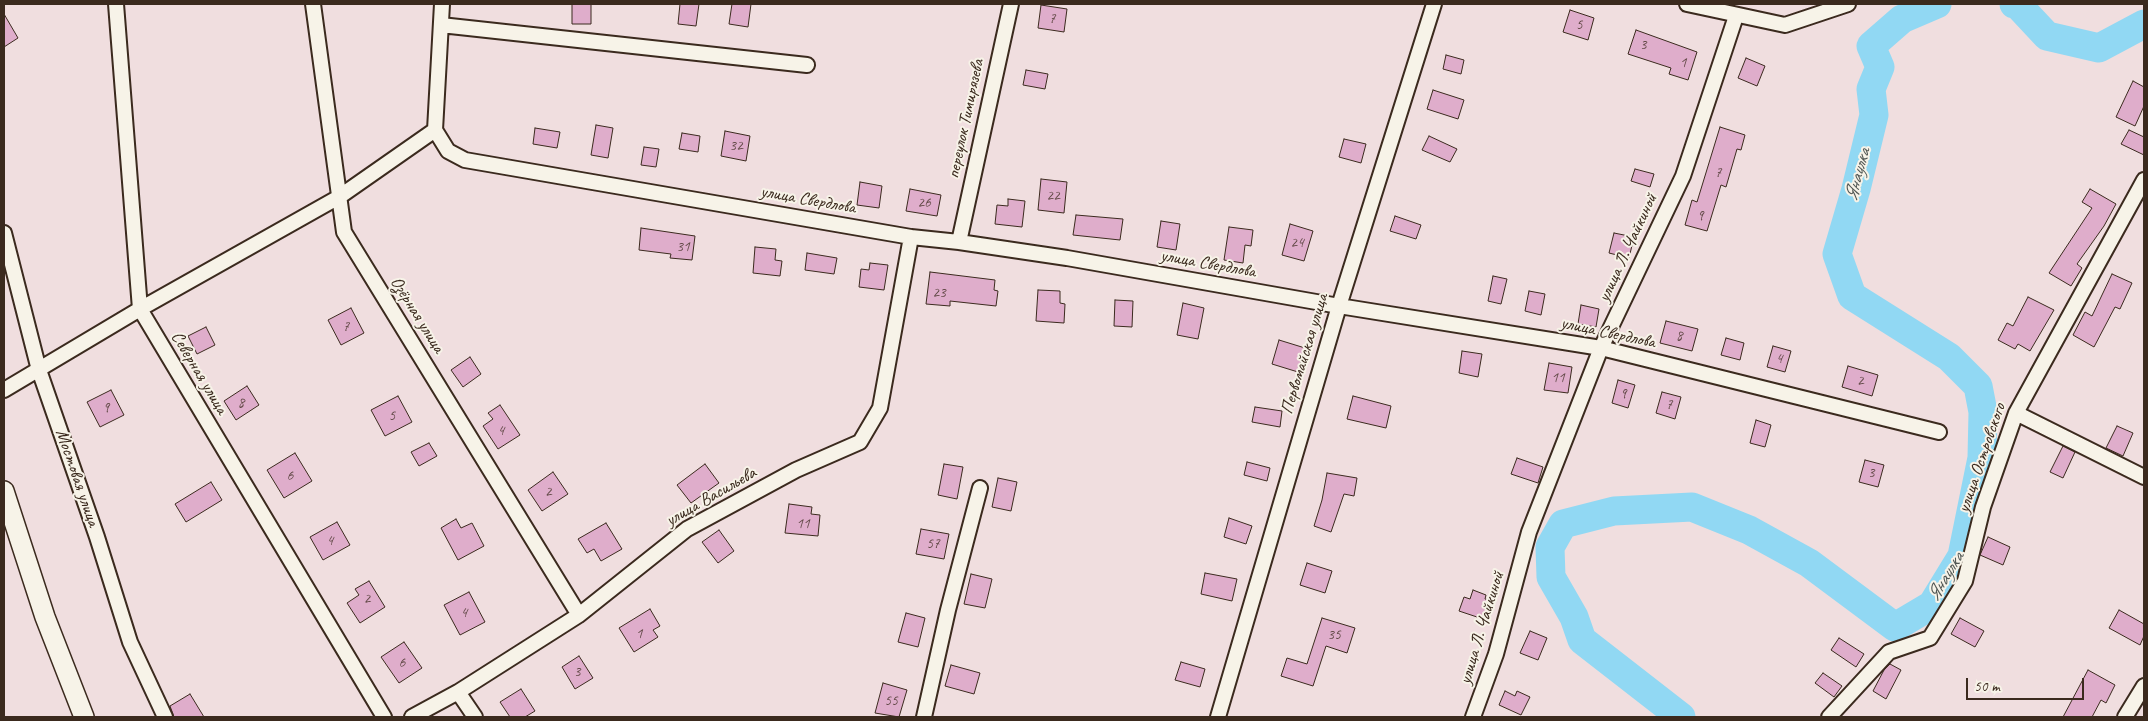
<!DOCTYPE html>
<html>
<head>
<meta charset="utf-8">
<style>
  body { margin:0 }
  #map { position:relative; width:2148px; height:721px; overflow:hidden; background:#f0dedf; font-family:Caveat,sans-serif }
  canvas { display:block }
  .frame { position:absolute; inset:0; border:5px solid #3b2a1e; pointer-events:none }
  .scale { position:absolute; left:1966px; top:678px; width:118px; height:22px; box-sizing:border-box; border:2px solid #3b2a1e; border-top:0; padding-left:6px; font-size:15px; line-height:18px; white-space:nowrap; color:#3b2a1e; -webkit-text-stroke:4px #f7f3e8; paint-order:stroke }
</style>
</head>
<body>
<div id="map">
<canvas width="2148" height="721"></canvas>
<div class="frame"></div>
<div class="scale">50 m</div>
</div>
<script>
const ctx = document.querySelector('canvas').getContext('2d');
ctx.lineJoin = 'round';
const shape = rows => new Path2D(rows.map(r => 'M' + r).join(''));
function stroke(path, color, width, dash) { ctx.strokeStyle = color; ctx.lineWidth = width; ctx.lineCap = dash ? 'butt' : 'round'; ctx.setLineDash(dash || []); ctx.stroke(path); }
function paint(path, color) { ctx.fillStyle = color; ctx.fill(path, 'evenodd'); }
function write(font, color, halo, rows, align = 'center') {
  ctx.font = font + ' Caveat,sans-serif'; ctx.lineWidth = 4; ctx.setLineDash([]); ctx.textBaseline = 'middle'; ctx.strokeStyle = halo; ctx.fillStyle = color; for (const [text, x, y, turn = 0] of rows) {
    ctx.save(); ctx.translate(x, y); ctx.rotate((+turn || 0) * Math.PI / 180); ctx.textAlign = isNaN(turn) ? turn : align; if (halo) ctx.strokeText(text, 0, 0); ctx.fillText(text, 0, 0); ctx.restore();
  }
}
stroke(shape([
  [2014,4,2018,5,2047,36,2099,48,2144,24],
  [1681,717,1582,640,1574,617,1551,577,1550,547,1563,524,1614,511,1692,507,1749,530,1809,563,1895,627,1932,605,1962,556,1982,458,1983,412,1978,386,1949,357,1852,296,1837,254,1856,189,1874,115,1871,89,1880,67,1871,46,1902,19,1937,4]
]), '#91d8f3', 29);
const building = shape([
  [572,4,591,4,591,24,572,24,572,4],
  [680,4,699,4,696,26,678,24,680,4],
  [732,4,751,4,748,27,729,24,732,4],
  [1041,5,1067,9,1064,32,1038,28,1041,5],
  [1570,10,1594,18,1588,40,1563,32,1570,10],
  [4,14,18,38,4,47,4,14],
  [1636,30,1697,52,1688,80,1669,74,1671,68,1628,54,1636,30],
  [1446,55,1464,60,1461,74,1443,69,1446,55],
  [1746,58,1765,66,1757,86,1738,78,1746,58],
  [1026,70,1048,74,1045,89,1023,85,1026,70],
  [2133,81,2144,87,2144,106,2135,126,2116,117,2133,81],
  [1433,90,1464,100,1458,119,1427,109,1433,90],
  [596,125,613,128,608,158,591,155,596,125],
  [1720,127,1745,135,1741,150,1737,149,1726,187,1721,185,1707,231,1685,225,1692,200,1697,202,1720,127],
  [535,128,560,132,557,148,533,144,535,128],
  [2129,130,2144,137,2144,155,2121,144,2129,130],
  [725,131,750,136,746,161,721,156,725,131],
  [682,133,700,136,698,152,679,149,682,133],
  [1429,136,1457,149,1450,162,1422,150,1429,136],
  [1344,139,1366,144,1361,163,1339,157,1344,139],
  [644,147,659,149,656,167,641,165,644,147],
  [1635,169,1654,174,1650,187,1631,181,1635,169],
  [1041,179,1067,182,1064,213,1038,210,1041,179],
  [860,182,882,186,879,208,857,205,860,182],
  [910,189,941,195,937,216,906,211,910,189],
  [2090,189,2116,204,2104,226,2077,264,2082,268,2071,286,2049,273,2092,208,2082,202,2090,189],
  [1008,199,1025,201,1022,227,995,224,997,205,1008,206,1008,199],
  [1076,215,1123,219,1120,240,1073,235,1076,215],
  [1395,216,1421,225,1416,239,1390,231,1395,216],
  [1161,221,1180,224,1176,250,1157,247,1161,221],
  [1290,224,1313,231,1304,261,1282,255,1290,224],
  [1229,227,1253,230,1251,246,1245,245,1243,263,1224,260,1229,227],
  [641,228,695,236,692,260,670,258,671,254,639,250,641,228],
  [1614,233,1634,237,1629,258,1609,253,1614,233],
  [755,247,776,249,775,260,782,261,780,276,753,273,755,247],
  [807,253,837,258,834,274,805,270,807,253],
  [870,263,888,265,884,290,859,287,861,269,869,270,870,263],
  [930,272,995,280,994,290,998,291,996,306,950,301,950,306,926,304,930,272],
  [2112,274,2132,283,2120,309,2115,307,2094,347,2073,335,2085,312,2092,316,2112,274],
  [1493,276,1507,279,1501,304,1488,301,1493,276],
  [1038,290,1060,291,1060,303,1065,304,1064,323,1036,321,1038,290],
  [1529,291,1545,294,1541,315,1525,311,1529,291],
  [2028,297,2054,310,2030,351,2018,344,2015,349,1998,340,2007,323,2013,326,2028,297],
  [1115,300,1133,301,1132,327,1114,326,1115,300],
  [1183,303,1204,308,1198,339,1177,335,1183,303],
  [1581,305,1599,309,1596,327,1578,324,1581,305],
  [351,308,364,333,341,345,328,320,351,308],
  [1666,321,1698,329,1692,351,1660,343,1666,321],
  [206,327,215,345,197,354,188,336,206,327],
  [1726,338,1744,343,1740,360,1721,355,1726,338],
  [1279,340,1305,348,1298,372,1272,364,1279,340],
  [1773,346,1791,351,1785,372,1767,367,1773,346],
  [1462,351,1482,354,1478,377,1459,373,1462,351],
  [470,357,481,374,463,387,451,370,470,357],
  [1549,363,1572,367,1568,393,1544,390,1549,363],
  [1848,366,1878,375,1872,396,1842,387,1848,366],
  [1618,380,1635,385,1628,408,1612,403,1618,380],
  [247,386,259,405,236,420,224,401,247,386],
  [111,390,124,415,100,427,87,402,111,390],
  [1662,392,1681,397,1675,419,1656,413,1662,392],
  [398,396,412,422,385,436,371,410,398,396],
  [1353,396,1391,406,1386,428,1347,419,1353,396],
  [500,405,520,435,498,449,483,426,493,419,488,413,500,405],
  [1255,407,1282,411,1280,427,1252,422,1255,407],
  [1756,420,1771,425,1765,447,1750,443,1756,420],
  [2117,426,2133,433,2123,456,2106,448,2117,426],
  [429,443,437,456,419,466,411,452,429,443],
  [2063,446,2075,452,2063,478,2050,472,2063,446],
  [295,453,312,481,284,498,267,470,295,453],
  [1517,458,1543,467,1538,483,1511,474,1517,458],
  [1865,460,1884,465,1878,487,1859,482,1865,460],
  [1247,462,1270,468,1267,481,1244,475,1247,462],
  [705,464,719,483,691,503,677,485,705,464],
  [944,464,963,467,957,499,938,495,944,464],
  [553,472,568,494,542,511,528,490,553,472],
  [1327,473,1357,478,1354,496,1344,494,1331,532,1314,526,1322,500,1327,473],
  [998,478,1017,482,1011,511,992,507,998,478],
  [211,482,222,500,186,522,175,504,211,482],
  [789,504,812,507,811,514,820,515,818,536,785,533,789,504],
  [1229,518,1252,526,1246,544,1224,537,1229,518],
  [456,519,461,528,472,523,484,546,458,560,441,528,456,519],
  [337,522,350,545,323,560,310,537,337,522],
  [606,523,622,549,601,561,594,549,587,553,578,539,606,523],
  [921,529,949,534,944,559,916,554,921,529],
  [719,530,734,551,718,563,702,542,719,530],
  [1988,537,2010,547,2003,565,1980,555,1988,537],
  [1307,563,1332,571,1325,593,1300,585,1307,563],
  [1205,573,1237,579,1232,601,1201,594,1205,573],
  [971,574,992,579,985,608,964,604,971,574],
  [369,581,385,607,360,623,347,603,359,595,355,589,369,581],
  [1473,590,1486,595,1485,599,1493,601,1486,620,1459,611,1464,597,1470,599,1473,590],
  [469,592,485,622,460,635,444,605,469,592],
  [650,609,660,626,653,630,658,637,634,652,619,628,650,609],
  [2119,610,2144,624,2144,636,2140,645,2109,628,2119,610],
  [906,613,925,618,918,647,898,642,906,613],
  [1322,618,1355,628,1347,653,1326,646,1313,686,1281,676,1287,658,1307,664,1322,618],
  [1960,618,1984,631,1975,647,1951,634,1960,618],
  [1530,631,1547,638,1538,660,1520,653,1530,631],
  [1839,638,1864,654,1856,667,1831,650,1839,638],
  [404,642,422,668,399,683,381,657,404,642],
  [579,656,593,678,575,689,562,667,579,656],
  [1181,662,1205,669,1200,687,1175,680,1181,662],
  [1890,664,1901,670,1886,699,1873,691,1884,670,1890,664],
  [951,665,980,673,974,694,945,686,951,665],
  [2088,670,2115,685,2106,703,2101,700,2092,717,2063,717,2088,670],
  [1823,673,1842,686,1834,697,1815,683,1823,673],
  [883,683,907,690,899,717,875,713,883,683],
  [521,689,535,711,525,717,510,717,500,702,521,689],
  [1505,691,1515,696,1517,691,1530,697,1521,715,1499,705,1505,691],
  [190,694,204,717,174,717,170,706,190,694]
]);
paint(building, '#dfadcb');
stroke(building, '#3b2a1e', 1);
const street = shape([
  [116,4,140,309,384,717],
  [313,4,344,232,579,615],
  [442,4,435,130,448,151,465,160,911,237,959,242,1067,258,1339,306,1601,348,1939,432],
  [1687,4,1785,25,1848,4],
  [441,25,807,65],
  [4,233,39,370,97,537,130,642,165,717],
  [959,242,1011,4],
  [4,390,140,309,339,197,435,130],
  [2016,413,2144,477],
  [458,692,475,717],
  [412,717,458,692,579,615,687,529,796,470,860,442,880,408,911,237],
  [924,717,948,610,980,488],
  [1218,717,1339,306,1434,4],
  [1473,717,1496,654,1529,532,1601,348,1683,176,1736,16],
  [1829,717,1889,652,1930,638,1965,581,1983,507,2016,413,2144,180],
  [2125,717,2144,686]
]);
const secondary = shape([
  [4,491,45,617,84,717]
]);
stroke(street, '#3b2a1e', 18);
stroke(secondary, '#3b2a1e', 22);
stroke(street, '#f7f3e8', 14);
stroke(secondary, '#f7f3e8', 19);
write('15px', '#644b49', null, [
  ["7",1052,19],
  ["5",1579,25],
  ["3",1643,45],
  ["1",1683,63],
  ["32",736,146],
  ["7",1718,173],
  ["22",1053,196],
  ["26",924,203],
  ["9",1700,216],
  ["24",1297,243],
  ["31",683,247],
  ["23",939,293],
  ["7",346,327],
  ["8",1679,336],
  ["4",1779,359],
  ["11",1558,378],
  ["2",1860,381],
  ["9",1623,394],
  ["8",241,403],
  ["7",1669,405],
  ["9",106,408],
  ["5",392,416],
  ["4",501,431],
  ["3",1871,473],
  ["6",290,476],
  ["2",548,492],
  ["11",803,524],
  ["4",330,541],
  ["57",933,544],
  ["2",367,599],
  ["4",464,613],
  ["1",639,634],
  ["35",1334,635],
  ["6",402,663],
  ["3",577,672],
  ["55",891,701]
]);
write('18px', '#3b2a1e', '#f7f3e8', [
  ["переулок Тимирязева",966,119,-78],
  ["улица Свердлова",808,200,10],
  ["улица Л. Чайкиной",1628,248,-65],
  ["улица Свердлова",1208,264,10],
  ["Озёрная улица",417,315,58],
  ["улица Свердлова",1608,333,12],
  ["Первомайская улица",1305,354,-73],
  ["Северная улица",199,373,59],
  ["улица Островского",1982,458,-71],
  ["Мостовая улица",77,478,71],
  ["улица Васильева",711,497,-30],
  ["улица Л. Чайкиной",1482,628,-73]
]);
write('italic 19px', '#505653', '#f7f3e8', [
  ["Янаулка",1858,175,-75],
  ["Янаулка",1946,577,-59]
]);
</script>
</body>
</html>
